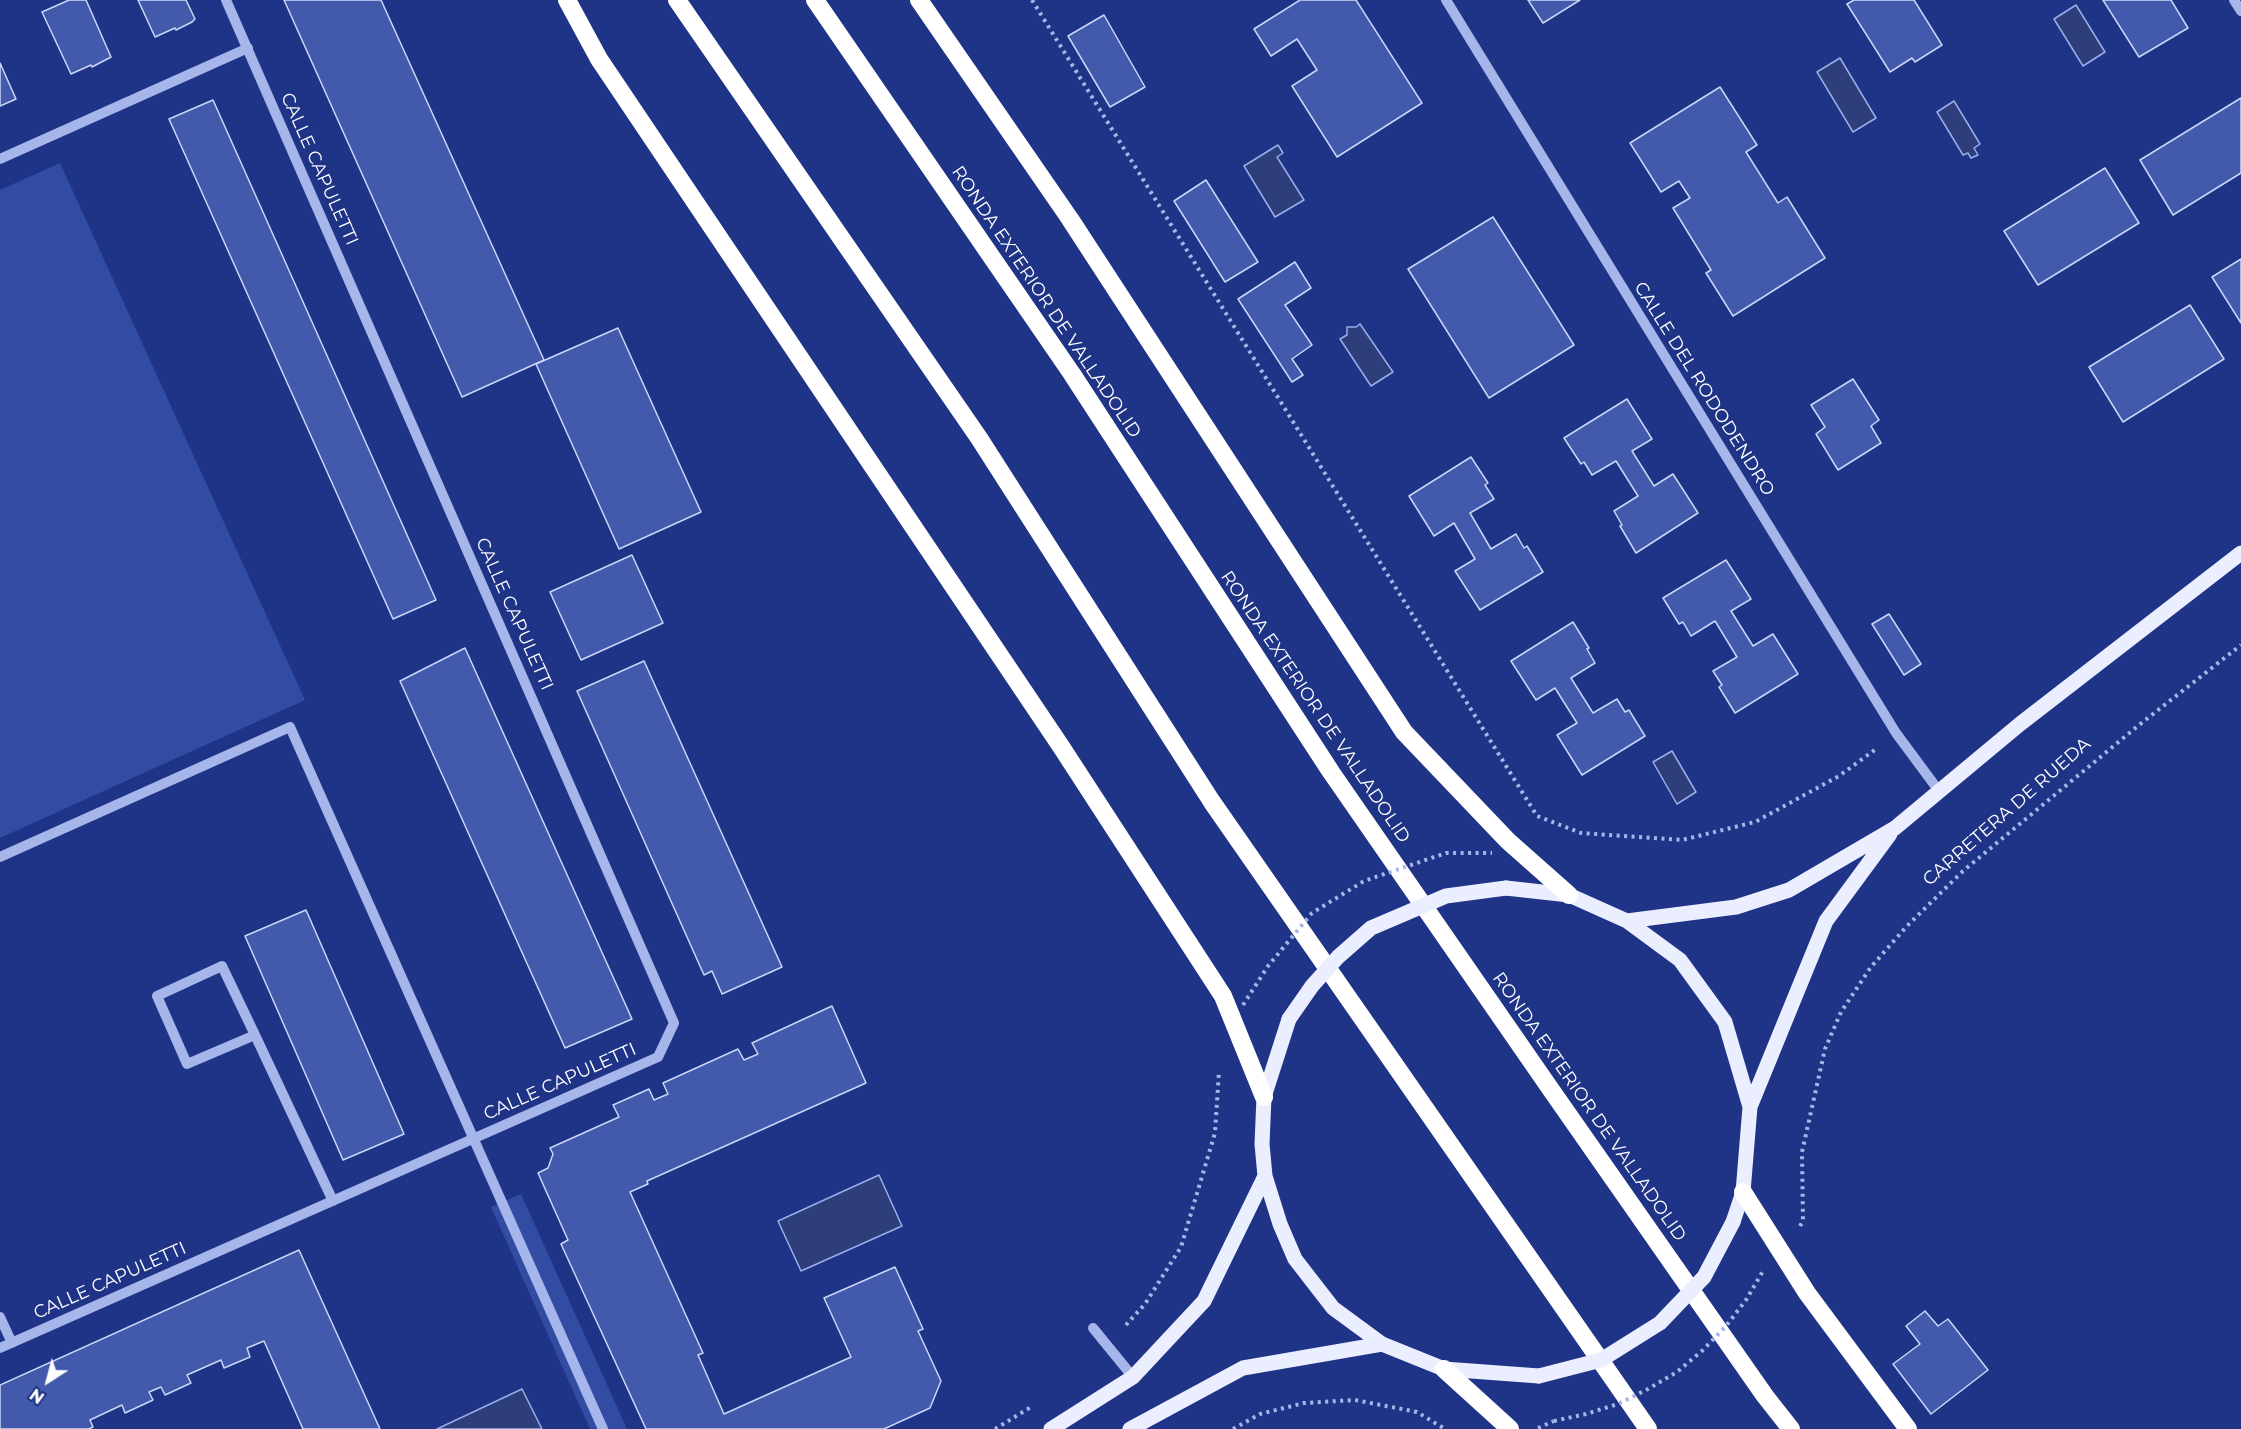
<!DOCTYPE html>
<html>
<head>
<meta charset="utf-8">
<style>
  body { margin:0 }
  #map { position:relative; width:2241px; height:1429px; overflow:hidden; background:#1f3486; font-family:Montserrat,sans-serif }
  canvas { display:block }
  .north { position:absolute; left:18px; top:1351px; width:60px; height:60px; -webkit-text-stroke:4px #1f3486; paint-order:stroke; rotate:216deg; font-size:16px; font-weight:700; line-height:24px; text-align:center; color:#fff }
  .north::after { content:''; display:block; margin:auto; width:21px; height:27px; background:#fff; clip-path:polygon(50% 0,100% 100%,50% 72%,0 100%) }
</style>
</head>
<body>
<div id="map">
<canvas width="2241" height="1429"></canvas>
<div class="north">N</div>
</div>
<script>
const ctx = document.querySelector('canvas').getContext('2d');
ctx.lineJoin = 'round';
function paint(path, color) { ctx.fillStyle = color; ctx.fill(path, 'evenodd'); }
const shape = rows => new Path2D(rows.map(r => 'M' + r).join(''));
function stroke(path, color, width, dash) { ctx.strokeStyle = color; ctx.lineWidth = width; ctx.lineCap = dash ? 'butt' : 'round'; ctx.setLineDash(dash || []); ctx.stroke(path); }
function write(font, color, halo, rows, align = 'center') {
  ctx.font = font + ' Montserrat,sans-serif'; ctx.lineWidth = 5; ctx.setLineDash([]); ctx.textBaseline = 'middle'; ctx.strokeStyle = halo; ctx.fillStyle = color; for (const [text, x, y, turn = 0] of rows) {
    ctx.save(); ctx.translate(x, y); ctx.rotate((+turn || 0) * Math.PI / 180); ctx.textAlign = isNaN(turn) ? turn : align; if (halo) ctx.strokeText(text, 0, 0); ctx.fillText(text, 0, 0); ctx.restore();
  }
}
paint(shape([
  [60,163,305,700,0,838,0,190],
  [521,1194,627,1429,590,1429,491,1207]
]), '#324ca3');
const water = shape([
  [2076,5,2105,52,2083,66,2054,19,2076,5],
  [1840,58,1876,118,1853,132,1817,72,1840,58],
  [1954,101,1980,144,1974,148,1978,155,1971,158,1968,153,1963,155,1937,112,1954,101],
  [1278,145,1283,153,1277,157,1304,200,1275,217,1244,166,1278,145],
  [1360,324,1393,372,1371,386,1340,339,1347,335,1347,327,1356,327,1360,324],
  [1672,751,1696,792,1677,804,1653,762,1672,751],
  [879,1175,902,1226,801,1271,778,1221,879,1175],
  [522,1389,542,1429,437,1429,522,1389]
]);
paint(water, '#2e3e7b');
stroke(water, '#9baeec', 1.5);
const building = shape([
  [69,0,86,0,111,57,92,67,91,65,71,74,42,12,69,0],
  [138,0,186,0,195,19,192,22,176,30,175,28,155,37,138,0],
  [284,0,381,0,544,360,462,397,284,0],
  [1300,0,1356,0,1422,103,1337,157,1292,86,1317,70,1297,39,1271,56,1254,29,1300,0],
  [1528,0,1580,0,1543,23,1528,0],
  [1854,0,1914,0,1942,45,1915,62,1912,58,1890,72,1847,4,1854,0],
  [2103,0,2171,0,2188,28,2139,57,2103,0],
  [1104,15,1145,87,1110,107,1068,36,1104,15],
  [0,63,16,99,0,106,0,63],
  [1720,87,1757,145,1746,152,1778,203,1787,197,1825,258,1733,316,1706,273,1711,270,1673,208,1690,198,1679,181,1661,192,1630,143,1720,87],
  [2241,98,2241,173,2173,215,2140,160,2241,98],
  [213,100,436,600,393,619,169,119,213,100],
  [2105,168,2139,223,2038,285,2004,231,2105,168],
  [1206,180,1258,262,1225,282,1174,201,1206,180],
  [1493,217,1574,345,1489,398,1408,269,1493,217],
  [2241,259,2241,323,2212,277,2241,259],
  [1295,262,1311,288,1285,305,1312,345,1292,359,1303,375,1292,382,1238,299,1295,262],
  [2190,305,2224,359,2123,422,2089,367,2190,305],
  [618,328,701,512,619,549,536,364,618,328],
  [1853,379,1879,420,1871,426,1881,443,1838,470,1816,434,1825,427,1811,405,1853,379],
  [1627,399,1652,439,1632,451,1654,486,1673,474,1698,513,1636,553,1620,526,1622,525,1614,511,1638,496,1616,461,1592,475,1584,462,1581,464,1564,438,1627,399],
  [1471,457,1488,483,1485,485,1494,499,1470,513,1491,549,1516,534,1524,548,1527,546,1543,572,1480,610,1455,571,1475,559,1454,523,1434,536,1409,496,1471,457],
  [632,555,663,623,581,660,550,592,632,555],
  [1726,560,1751,599,1731,611,1753,646,1773,634,1798,674,1735,713,1719,687,1722,685,1713,671,1737,657,1715,621,1691,636,1683,622,1679,624,1663,598,1726,560],
  [1889,614,1921,664,1904,675,1872,624,1889,614],
  [1573,622,1589,648,1587,649,1595,663,1571,678,1593,713,1617,699,1625,712,1629,710,1645,736,1582,775,1557,735,1577,723,1555,688,1536,700,1511,661,1573,622],
  [465,648,632,1019,565,1048,400,681,465,648],
  [644,661,782,967,722,994,712,971,704,975,577,691,644,661],
  [306,910,404,1134,343,1160,245,936,306,910],
  [832,1006,866,1083,647,1181,648,1184,630,1192,703,1353,698,1355,724,1414,851,1357,824,1298,895,1267,923,1329,918,1331,941,1381,930,1408,884,1429,646,1429,561,1244,568,1240,538,1173,548,1168,553,1154,550,1148,619,1117,613,1105,649,1089,654,1100,668,1094,663,1083,738,1049,744,1060,758,1054,752,1043,832,1006],
  [299,1250,380,1429,303,1429,264,1341,247,1348,250,1357,224,1368,221,1360,187,1375,191,1383,165,1395,161,1387,149,1392,153,1400,125,1413,122,1405,90,1420,93,1427,89,1429,0,1429,0,1385,299,1250],
  [1925,1311,1938,1326,1948,1319,1988,1370,1931,1414,1893,1364,1920,1344,1906,1326,1925,1311]
]);
paint(building, '#435aac');
stroke(building, '#ccd6f7', 1.5);
stroke(shape([
  [1032,0,1537,816,1581,833,1682,840,1755,822,1839,776,1876,749],
  [1800,1226,1803,1221,1802,1152,1825,1049,1841,1012,1871,967,1907,926,1963,871,2139,725,2241,645],
  [1126,1325,1145,1304,1181,1247,1215,1133,1219,1071],
  [1538,1428,1554,1421],
  [995,1429,1031,1407],
  [1233,1429,1260,1414,1304,1403,1355,1400,1417,1412,1445,1429]
]), '#a7b6ea', 4, [3, 4.5]);
stroke(shape([
  [1446,0,1896,733,1939,791],
  [2234,0,2241,11],
  [0,159,248,48],
  [0,857,290,727,603,1429],
  [255,1035,187,1064,157,996,222,966,255,1035,333,1201],
  [0,1317,12,1343],
  [1093,1328,1133,1377],
  [0,1348,658,1057,674,1023,226,0]
]), '#a7b6ea', 10);
stroke(shape([
  [1506,888,1569,895,1627,921,1680,960,1725,1022,1750,1107,1743,1192,1733,1222],
  [1627,921,1736,907,1789,890,1895,828,2020,724,2241,553],
  [1289,1019,1264,1097,1262,1144,1265,1176,1280,1224,1295,1259,1333,1308,1382,1344,1444,1369,1539,1376],
  [1750,1107,1826,921,1890,834],
  [1051,1429,1133,1377,1204,1301,1265,1176],
  [1130,1429,1243,1368,1382,1344]
]), '#ebeefe', 15);
stroke(shape([
  [567,0,599,59,1062,748,1223,996,1264,1097],
  [677,0,979,438,1212,802,1648,1429],
  [815,0,1072,374,1331,772,1547,1084,1765,1396,1791,1429],
  [919,0,1070,219,1404,732,1508,841,1569,895],
  [1743,1192,1807,1293,1908,1429],
  [1444,1369,1510,1429]
]), '#fff', 18);
stroke(shape([
  [1243,1005,1268,966,1312,913,1364,881,1446,853,1492,853],
  [1554,1421,1586,1414,1618,1404,1648,1389,1677,1372,1703,1350,1726,1326,1746,1300,1763,1271]
]), '#a7b6ea', 4, [3, 4.5]);
stroke(shape([
  [1289,1019,1312,986,1338,957,1371,928,1446,896,1506,888],
  [1539,1376,1601,1360,1660,1323,1704,1277,1733,1222]
]), '#ebeefe', 15);
write('18px', '#fff', '#1f3486', [
  ["CALLE CAPULETTI",319,169,66],
  ["RONDA EXTERIOR DE VALLADOLID",1046,302,56],
  ["CALLE DEL RODODENDRO",1704,389,58],
  ["CALLE CAPULETTI",514,614,66],
  ["RONDA EXTERIOR DE VALLADOLID",1315,707,56],
  ["CARRETERA DE RUEDA",2007,812,-41],
  ["CALLE CAPULETTI",560,1082,-24],
  ["RONDA EXTERIOR DE VALLADOLID",1589,1107,55],
  ["CALLE CAPULETTI",110,1281,-24]
]);
</script>
</body>
</html>
